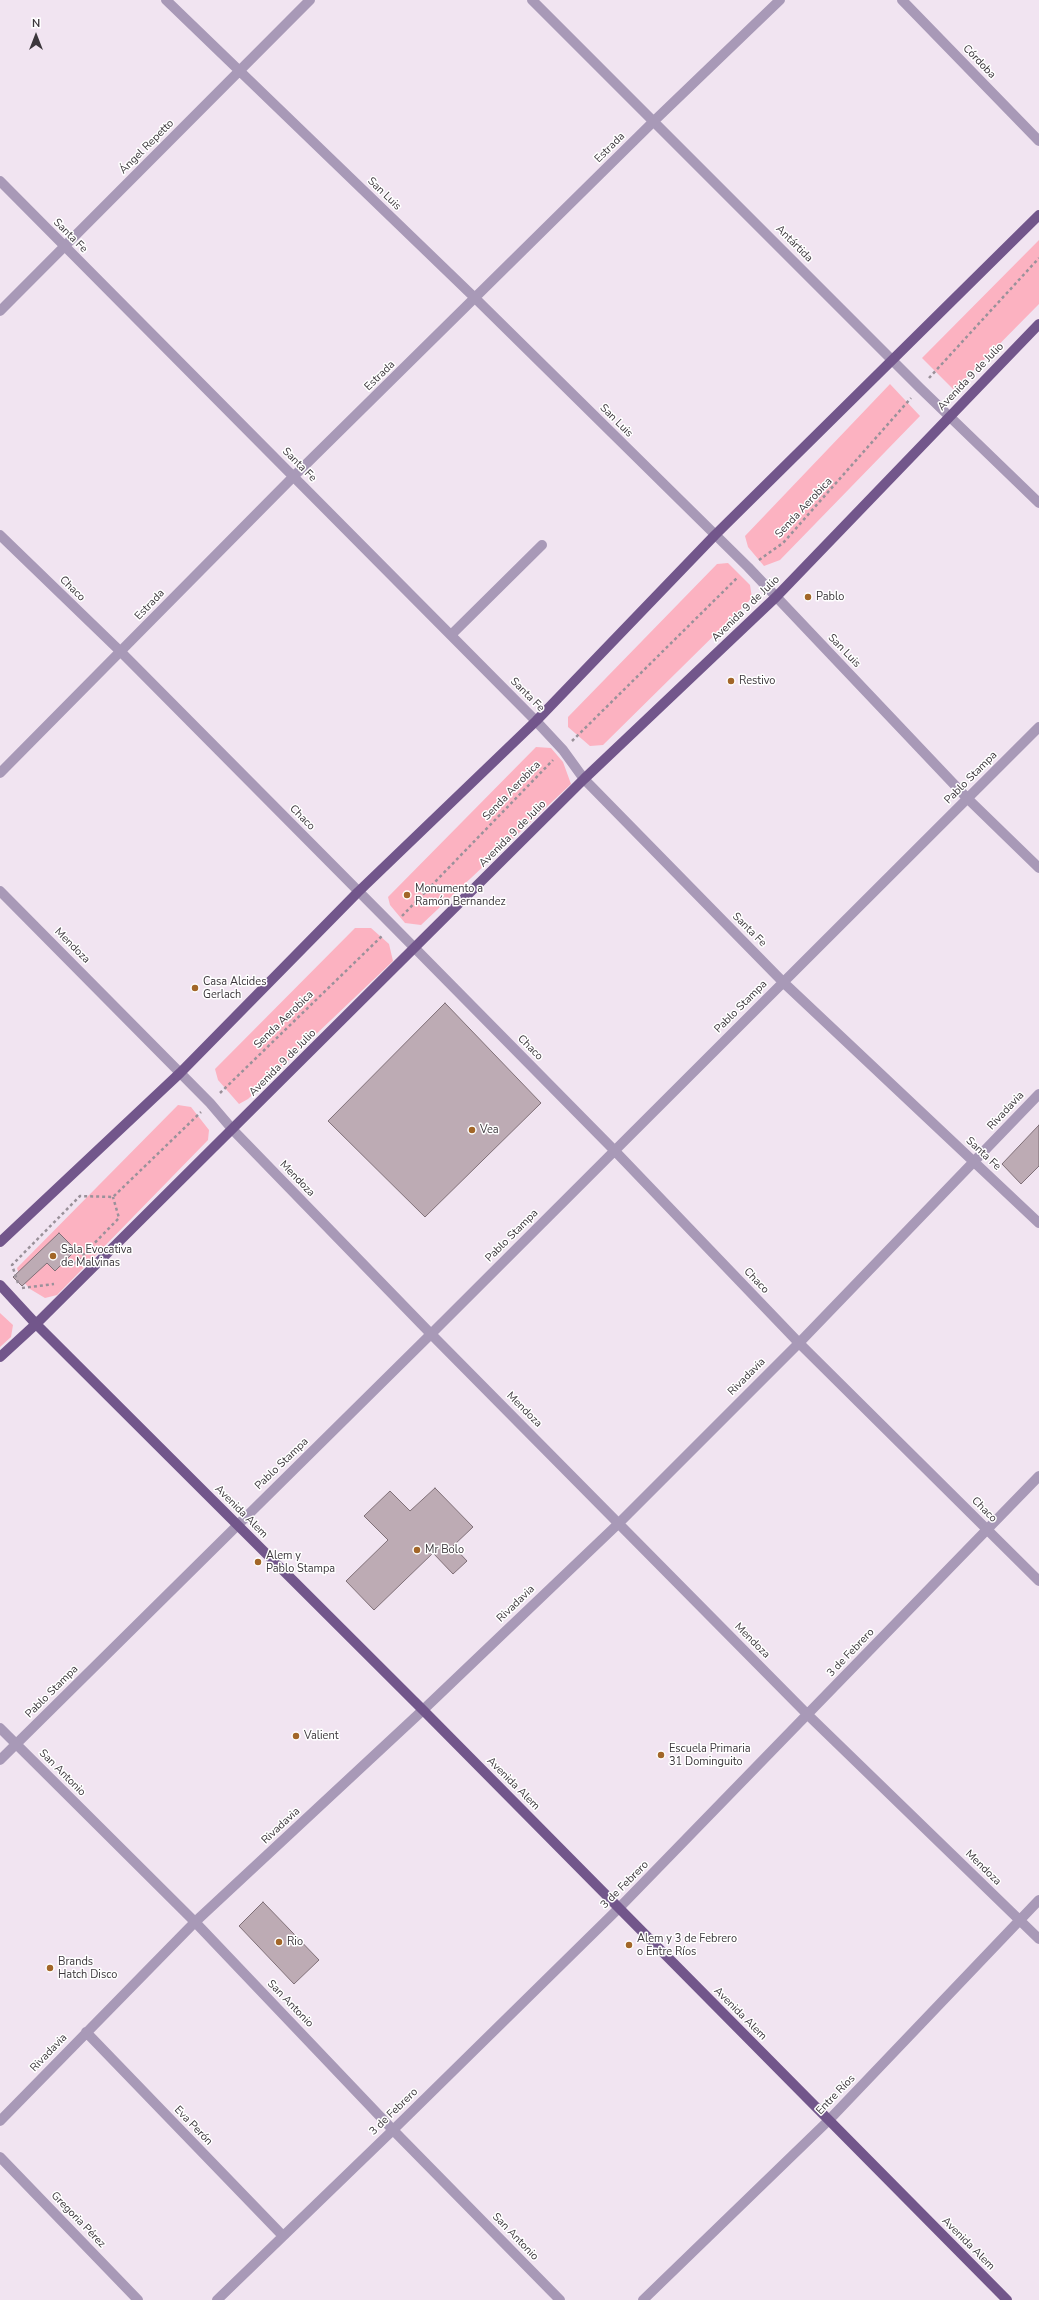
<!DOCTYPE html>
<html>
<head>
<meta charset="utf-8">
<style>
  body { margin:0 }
  #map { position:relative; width:1039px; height:2300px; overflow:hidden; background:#f1e4f1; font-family:"Nunito Sans",sans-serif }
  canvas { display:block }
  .north { position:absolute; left:16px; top:16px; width:40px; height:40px; -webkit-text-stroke:3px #fff; paint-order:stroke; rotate:0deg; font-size:11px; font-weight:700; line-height:16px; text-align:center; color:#3c373c }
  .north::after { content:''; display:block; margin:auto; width:14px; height:18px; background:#3c373c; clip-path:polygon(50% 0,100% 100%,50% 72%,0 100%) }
</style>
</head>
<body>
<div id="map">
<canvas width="1039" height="2300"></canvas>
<div class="north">N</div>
</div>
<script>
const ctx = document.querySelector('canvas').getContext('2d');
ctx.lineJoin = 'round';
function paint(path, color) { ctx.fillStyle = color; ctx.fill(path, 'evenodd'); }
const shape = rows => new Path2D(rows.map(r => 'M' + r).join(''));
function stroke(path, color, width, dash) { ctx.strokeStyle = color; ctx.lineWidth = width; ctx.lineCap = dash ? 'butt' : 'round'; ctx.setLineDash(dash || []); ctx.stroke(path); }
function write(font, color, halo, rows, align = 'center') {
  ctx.font = font + ' "Nunito Sans",sans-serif'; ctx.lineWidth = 3; ctx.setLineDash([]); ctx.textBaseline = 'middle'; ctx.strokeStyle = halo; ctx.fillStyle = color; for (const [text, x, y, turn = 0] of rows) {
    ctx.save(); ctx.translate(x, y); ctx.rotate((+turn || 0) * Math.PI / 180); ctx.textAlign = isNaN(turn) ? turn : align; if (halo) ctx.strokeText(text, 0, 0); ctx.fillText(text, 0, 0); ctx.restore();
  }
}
paint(shape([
  [1039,240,1039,304,954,390,922,358],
  [890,384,920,416,780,560,764,566,748,547,745,536],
  [728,563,750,585,752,598,603,745,590,746,568,727,568,717,717,564],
  [536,747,551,748,563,762,571,784,421,925,405,923,390,905,388,897],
  [355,928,371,928,389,944,393,961,248,1099,239,1104,218,1080,215,1069],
  [178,1105,191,1107,209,1130,208,1140,57,1295,45,1298,30,1289,20,1278,17,1268],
  [0,1313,13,1325,11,1337,0,1347]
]), '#fcb2c1');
const building = shape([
  [445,1003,541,1103,425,1217,328,1121,445,1003],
  [1039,1125,1039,1166,1021,1184,1002,1164,1039,1125],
  [59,1233,76,1250,55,1271,47,1263,22,1286,13,1277,59,1233],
  [435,1488,473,1527,453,1546,467,1561,453,1574,433,1553,374,1610,346,1581,388,1540,364,1516,390,1491,410,1511,435,1488],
  [263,1902,319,1960,294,1984,239,1926,263,1902]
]);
paint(building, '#bdabb4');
stroke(building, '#7f6f77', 1);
stroke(shape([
  [929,378,1039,258],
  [759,560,783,543,911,398],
  [572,741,738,577],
  [402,916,553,760],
  [220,1093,383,935],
  [74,1264,119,1218,113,1197],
  [18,1283,12,1265,80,1196,113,1197,201,1112],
  [22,1288,54,1284]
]), '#9a919a', 2.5, [3, 3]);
stroke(shape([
  [166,0,476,299,748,567,967,798,1039,868],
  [532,0,920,388,1039,503],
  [902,0,1039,141],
  [0,181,536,721,563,750,584,779,783,982,1039,1223],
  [0,311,310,0],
  [0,535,121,652,393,926,614,1150,799,1343,1039,1581],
  [451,635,542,545],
  [0,773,293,477,654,121,780,0],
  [0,891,210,1103,233,1130,431,1334,808,1715,1039,1939],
  [0,1728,195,1922,393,2130,560,2300],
  [0,1760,431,1334,1039,727],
  [86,2032,283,2236],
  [0,2121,195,1922,423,1710,619,1523,799,1343,1039,1094],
  [0,2157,138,2300],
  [217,2300,393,2130,619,1908,1039,1476],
  [643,2300,828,2121,1039,1900]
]), '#a899b7', 10);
stroke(shape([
  [0,1242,180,1073,358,892,536,721,715,535,1039,215],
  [0,1285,36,1324,423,1710,1007,2300],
  [0,1357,36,1324,584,779,776,597,1039,324]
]), '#72568b', 10);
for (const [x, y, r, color] of [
  [808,597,4,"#a26628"],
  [731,681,4,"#a26628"],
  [407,895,4,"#a26628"],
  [195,988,4,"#a26628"],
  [472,1130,4,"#a26628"],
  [53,1256,4,"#a26628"],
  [417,1550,4,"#a26628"],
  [258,1562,4,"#a26628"],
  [296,1736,4,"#a26628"],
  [661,1755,4,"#a26628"],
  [279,1942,4,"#a26628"],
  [629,1945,4,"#a26628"],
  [50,1968,4,"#a26628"]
]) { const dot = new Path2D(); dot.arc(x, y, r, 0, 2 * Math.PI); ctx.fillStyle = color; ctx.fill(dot); stroke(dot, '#fff', 1.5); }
write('11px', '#3c373c', '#fff', [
  ["Córdoba",979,62,46],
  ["Ángel Repetto",147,147,-45],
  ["Estrada",610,148,-45],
  ["San Luis",384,194,44],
  ["Santa Fe",70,236,45],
  ["Antártida",794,244,45],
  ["Estrada",380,376,-44],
  ["Avenida 9 de Julio",971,377,-46],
  ["San Luis",616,421,45],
  ["Santa Fe",299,465,45],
  ["Senda Aerobica",804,508,-47],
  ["Chaco",72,589,44],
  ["Estrada",150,605,-46],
  ["Avenida 9 de Julio",746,609,-44],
  ["San Luis",844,651,46],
  ["Santa Fe",527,695,45],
  ["Pablo Stampa",971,778,-45],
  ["Senda Aerobica",512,791,-46],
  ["Chaco",302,818,45],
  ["Avenida 9 de Julio",513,834,-45],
  ["Santa Fe",749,930,45],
  ["Mendoza",72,946,45],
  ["Pablo Stampa",741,1007,-45],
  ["Senda Aerobica",284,1020,-44],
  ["Chaco",530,1048,45],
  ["Avenida 9 de Julio",283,1063,-45],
  ["Rivadavia",1006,1111,-47],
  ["Santa Fe",983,1154,43],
  ["Mendoza",297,1179,46],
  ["Pablo Stampa",512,1236,-45],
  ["Chaco",756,1281,46],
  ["Rivadavia",747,1377,-45],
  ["Mendoza",524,1410,45],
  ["Pablo Stampa",282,1464,-44],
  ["Chaco",984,1510,45],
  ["Avenida Alem",241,1512,45],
  ["Rivadavia",516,1604,-44],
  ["Mendoza",752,1641,45],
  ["3 de Febrero",851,1653,-46],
  ["Pablo Stampa",52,1692,-45],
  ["San Antonio",62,1773,45],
  ["Avenida Alem",513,1784,45],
  ["Rivadavia",281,1826,-43],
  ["Mendoza",983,1868,44],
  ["3 de Febrero",625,1885,-45],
  ["San Antonio",290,2004,46],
  ["Avenida Alem",740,2014,45],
  ["Rivadavia",49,2053,-46],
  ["Entre Ríos",836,2095,-46],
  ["3 de Febrero",394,2112,-44],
  ["Eva Perón",193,2126,46],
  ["Gregoria Pérez",78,2220,46],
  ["San Antonio",515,2237,46],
  ["Avenida Alem",968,2244,45]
]);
write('11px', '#3c373c', '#fff', [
  ["Pablo",816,597],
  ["Restivo",739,681],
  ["Monumento a",415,889],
  ["Ramón Bernandez",415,902],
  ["Casa Alcides",203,982],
  ["Gerlach",203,995],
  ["Vea",480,1130],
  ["Sala Evocativa",61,1250],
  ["de Malvinas",61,1263],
  ["Mr Bolo",425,1550],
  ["Alem y",266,1556],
  ["Pablo Stampa",266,1569],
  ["Valient",304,1736],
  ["Escuela Primaria",669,1749],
  ["31 Dominguito",669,1762],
  ["Alem y 3 de Febrero",637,1939],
  ["o Entre Ríos",637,1952],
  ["Rio",287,1942],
  ["Brands",58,1962],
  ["Hatch Disco",58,1975]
], 'left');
</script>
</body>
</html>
